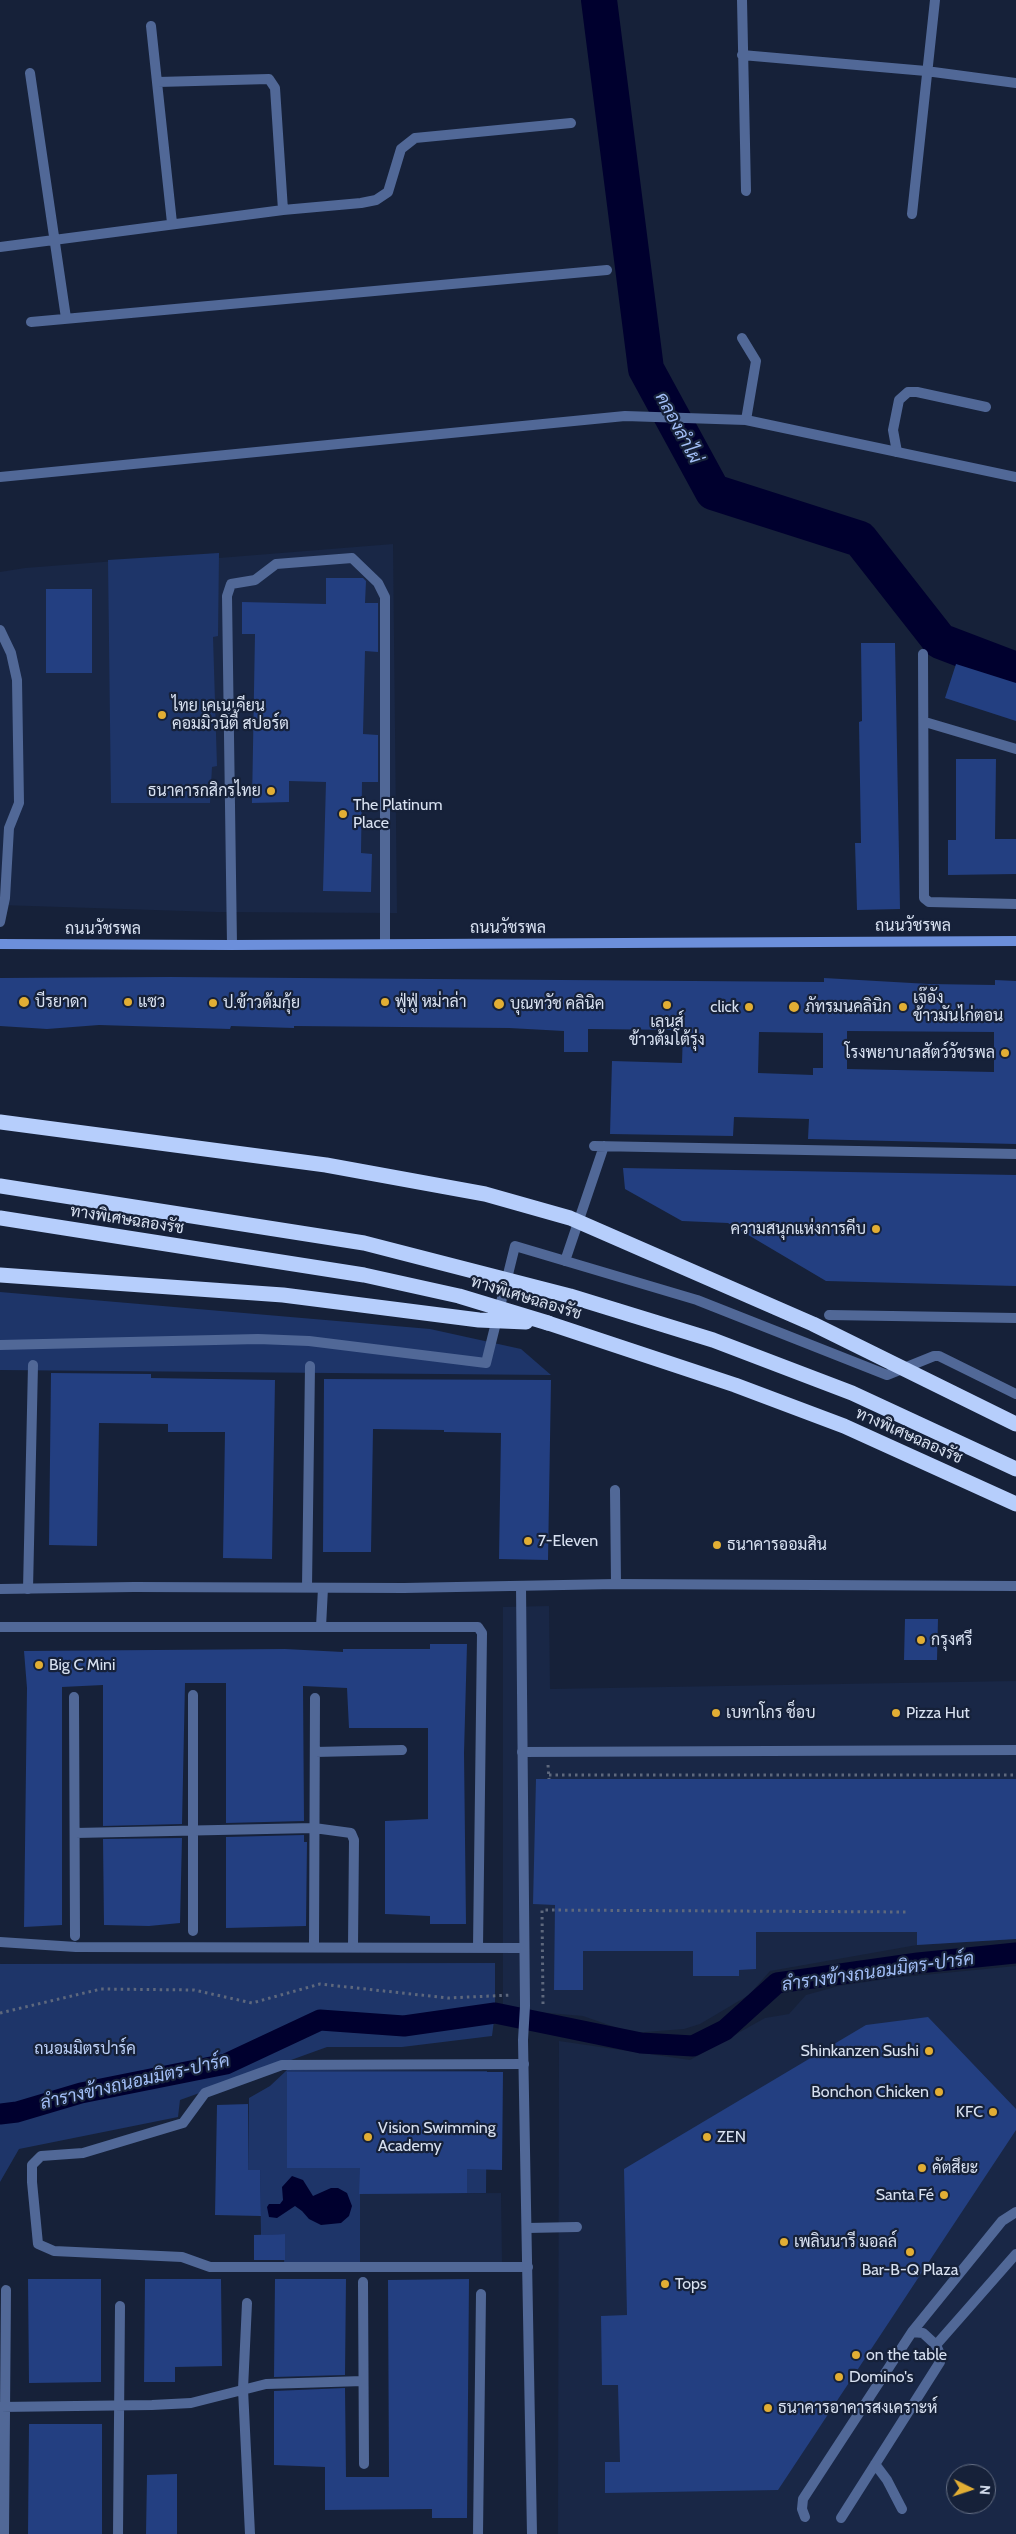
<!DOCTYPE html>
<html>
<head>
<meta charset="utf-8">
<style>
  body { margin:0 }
  #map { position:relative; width:1016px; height:2534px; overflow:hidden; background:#162139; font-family:Cabin,sans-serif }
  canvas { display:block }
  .north { position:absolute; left:946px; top:2464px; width:50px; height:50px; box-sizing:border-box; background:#162139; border:1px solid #646e83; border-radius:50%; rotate:94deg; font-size:14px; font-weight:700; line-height:20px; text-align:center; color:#d8e1f1 }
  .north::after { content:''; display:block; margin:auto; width:18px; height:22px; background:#e2ae34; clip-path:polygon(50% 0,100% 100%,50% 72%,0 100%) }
</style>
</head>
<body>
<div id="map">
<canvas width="1016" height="2534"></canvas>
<div class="north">N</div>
</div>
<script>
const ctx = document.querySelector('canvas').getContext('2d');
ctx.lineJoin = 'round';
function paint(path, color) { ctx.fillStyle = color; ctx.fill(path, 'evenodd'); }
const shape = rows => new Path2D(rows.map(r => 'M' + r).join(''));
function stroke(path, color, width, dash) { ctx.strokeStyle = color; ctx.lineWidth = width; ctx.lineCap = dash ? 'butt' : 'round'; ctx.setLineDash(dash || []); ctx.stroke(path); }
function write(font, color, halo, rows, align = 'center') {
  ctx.font = font + ' Cabin,Sarabun,sans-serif'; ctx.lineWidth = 4.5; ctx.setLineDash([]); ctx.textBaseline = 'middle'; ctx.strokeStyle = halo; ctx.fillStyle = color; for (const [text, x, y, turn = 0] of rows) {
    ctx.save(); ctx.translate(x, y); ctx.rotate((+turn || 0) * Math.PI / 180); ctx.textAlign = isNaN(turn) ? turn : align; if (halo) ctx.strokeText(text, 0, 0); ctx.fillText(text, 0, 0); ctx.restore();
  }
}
paint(shape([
  [393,544,397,913,216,912,0,905,0,572,25,568,219,553,219,558],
  [549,1606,550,1689,1016,1681,1016,1939,917,1945,770,1971,749,1995,700,2024,684,2029,632,2033,583,2016,503,2009,503,1607],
  [1016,1966,1016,2534,558,2534,559,2041,690,2060,765,2018,789,2014,806,1995,839,1986,893,1978],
  [956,2474,986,2474,986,2504,956,2504],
  [501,2193,502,2262,360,2263,359,2194]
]), '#192746');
paint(shape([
  [219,553,218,636,213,637,217,766,212,767,210,803,111,803,108,560],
  [0,1292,430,1329,521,1349,551,1375,0,1370],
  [495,1963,495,2013,492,2036,402,2047,327,2047,180,2100,178,2117,19,2149,0,2182,0,1964],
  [287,2070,487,2071,486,2193,360,2194,360,2263,284,2265,285,2234,261,2235,260,2170,248,2170,249,2098,270,2086]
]), '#1e3569');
paint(shape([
  [292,2176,303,2180,313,2196,331,2188,338,2188,347,2193,352,2206,349,2216,341,2223,321,2225,309,2219,302,2211,295,2206,277,2218,269,2217,267,2207,269,2204,280,2204,283,2200,282,2187]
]), '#00002e');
stroke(shape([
  [0,2114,17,2112,81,2093,226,2064,320,2020,404,2026,495,2013,641,2043,693,2046,725,2030,777,1983,918,1963,1016,1953]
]), '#00002e', 21);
stroke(shape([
  [599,0,646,369,713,492,860,539,940,641,1016,670]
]), '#00002e', 36);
paint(shape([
  [326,578,363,578,366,581,365,603,378,603,378,652,365,651,363,734,378,735,378,782,362,782,361,853,372,854,371,892,323,891,326,782,289,781,289,802,252,803,255,634,242,634,242,602,326,604],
  [46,589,92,589,92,673,46,673],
  [861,643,895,643,900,909,857,910,855,843,861,843,859,722,862,721],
  [956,664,1016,683,1016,721,945,698],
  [956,759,996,759,995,839,1016,839,1016,874,948,875,948,840,956,840],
  [171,977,824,982,824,978,929,984,995,985,995,980,1016,981,1016,1144,808,1139,809,1119,734,1117,733,1136,610,1134,612,1061,682,1063,683,1030,588,1029,588,1052,564,1052,564,1031,509,1028,294,1026,294,1028,231,1026,230,1029,99,1025,47,1029,0,1026,0,978],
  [847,1031,994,1032,994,1072,847,1069],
  [759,1032,823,1033,823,1068,813,1068,813,1075,758,1073],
  [623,1168,1016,1175,1016,1286,826,1281,728,1223,682,1221,625,1189],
  [51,1373,151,1374,151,1378,275,1380,272,1559,223,1558,225,1432,168,1432,168,1424,99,1423,97,1546,49,1545],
  [324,1379,551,1380,548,1560,499,1559,501,1433,444,1432,444,1430,373,1429,371,1552,323,1552],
  [905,1619,938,1619,937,1660,904,1660],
  [430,1644,467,1644,464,1753,466,1924,430,1924,430,1916,385,1914,385,1821,428,1819,428,1728,349,1728,347,1688,303,1686,304,1821,226,1823,226,1683,185,1683,182,1824,103,1826,103,1685,62,1687,62,1925,24,1927,27,1688,24,1651,285,1649,343,1652,343,1649,430,1649],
  [536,1779,1016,1779,1016,1939,917,1945,917,1932,756,1932,756,1969,739,1970,739,1976,693,1976,693,1951,583,1951,583,1990,554,1990,555,1905,533,1904],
  [304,1835,304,1842,307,1842,306,1926,226,1928,226,1837],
  [182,1838,180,1923,149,1926,104,1925,103,1839],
  [928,2017,1016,2109,1016,2130,778,2490,605,2493,605,2462,620,2462,618,2385,602,2385,601,2316,627,2315,624,2169,866,2025],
  [287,2072,503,2072,502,2170,467,2169,467,2193,359,2194,360,2168,287,2168],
  [248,2104,248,2170,260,2170,261,2216,215,2215,217,2105],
  [285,2234,285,2260,254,2260,254,2235],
  [28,2279,101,2279,101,2382,29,2383],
  [145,2279,221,2279,222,2366,175,2367,175,2382,144,2382],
  [275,2279,346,2279,345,2375,274,2377],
  [469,2279,467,2518,432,2518,432,2509,325,2510,325,2467,274,2465,274,2391,345,2388,346,2477,389,2477,388,2280],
  [29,2424,102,2424,102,2534,28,2534],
  [177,2474,177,2534,146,2534,147,2475]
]), '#233f81');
stroke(shape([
  [548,1765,549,1779],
  [549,1775,1016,1775],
  [543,2004,542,1910,907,1912],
  [0,2013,101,1989,194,1990,252,2003,320,1984,448,1998,512,1995]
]), '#5e687d', 3, [2.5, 4]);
stroke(shape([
  [897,452,893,430,899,400,908,392,917,392,986,407],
  [0,630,11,653,17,680,19,803,9,828,5,898,0,922],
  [232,945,227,596,231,584,255,580,276,564,352,558,378,583,385,597,385,943],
  [594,1146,1016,1154],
  [565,1261,604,1146],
  [829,1315,1016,1318],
  [0,1345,258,1339,309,1341,486,1363,515,1246,697,1300,887,1375,934,1356,939,1356,1016,1394],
  [615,1490,616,1584],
  [307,1587,310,1366],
  [28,1589,33,1365],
  [0,1627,478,1627,482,1633,478,1947],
  [321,1627,323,1588],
  [522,1752,1016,1750],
  [524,2064,282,2065,205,2093,183,2123,83,2153,41,2156,32,2165,32,2182,38,2244,54,2251,182,2257,210,2267,528,2267],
  [527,2228,577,2227],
  [912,2332,1002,2221,1016,2212],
  [936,2345,1016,2254],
  [875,2464,887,2480,902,2509],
  [805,2517,802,2509,803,2499,912,2332,923,2333,936,2345,940,2354,940,2362,841,2518],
  [478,2534,481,2294]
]), '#516897', 10);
stroke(shape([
  [742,0,746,191],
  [151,26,172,223],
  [742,55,926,71,1016,83],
  [30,73,66,318],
  [158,82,269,79,275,88,283,210],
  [912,214,935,0],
  [0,247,283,210,361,203,376,200,388,192,401,149,415,138,571,123],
  [31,322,607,270],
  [742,338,756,361,746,420],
  [0,477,625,416,746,420,1016,477],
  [923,654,924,898,929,902,1016,904],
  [925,722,1016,749],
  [521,1586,525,2006,523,2040,532,2534],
  [0,1589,134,1587,404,1588,616,1584,1016,1586],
  [193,1695,193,1931],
  [74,1697,75,1936],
  [315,1752,402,1750],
  [75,1833,314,1828,351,1833,354,1840,353,1946],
  [0,1942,76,1947,524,1948],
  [314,1946,315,1698],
  [363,2282,364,2464],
  [247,2303,243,2389,250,2534],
  [0,2407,152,2405,191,2403,266,2384,363,2381],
  [4,2534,6,2290],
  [118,2534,120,2306]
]), '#516897', 10);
stroke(shape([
  [0,944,232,945,1016,941]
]), '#6c8fdb', 10);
stroke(shape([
  [548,1323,735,1385,844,1426,1016,1504]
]), '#b6cefc', 15);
stroke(shape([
  [0,1122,326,1165,485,1194,570,1218,813,1324,1016,1424],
  [0,1186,364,1243,570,1296,713,1340,852,1393,1016,1469],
  [0,1218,364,1275,459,1296,548,1323],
  [0,1275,283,1295,479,1320,526,1322]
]), '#b6cefc', 15);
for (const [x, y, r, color] of [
  [162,715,5,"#e2ae34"],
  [271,791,5,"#e2ae34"],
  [343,814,5,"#e2ae34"],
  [24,1002,6,"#e2ae34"],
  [128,1002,5,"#e2ae34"],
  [385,1002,5,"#e2ae34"],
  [213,1003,5,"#e2ae34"],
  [499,1004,6,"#e2ae34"],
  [667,1005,5,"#e2ae34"],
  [749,1007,5,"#e2ae34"],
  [794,1007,6,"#e2ae34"],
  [903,1007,5,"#e2ae34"],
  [1005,1053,5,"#e2ae34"],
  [876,1229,5,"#e2ae34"],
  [528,1541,5,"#e2ae34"],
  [717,1545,5,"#e2ae34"],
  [921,1640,5,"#e2ae34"],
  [39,1665,5,"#e2ae34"],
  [716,1713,5,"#e2ae34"],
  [896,1713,5,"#e2ae34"],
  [929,2051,5,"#e2ae34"],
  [939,2092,5,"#e2ae34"],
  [993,2112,5,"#e2ae34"],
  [368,2137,5,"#e2ae34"],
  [707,2137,5,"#e2ae34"],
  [922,2168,5,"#e2ae34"],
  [944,2195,5,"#e2ae34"],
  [784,2242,5,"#e2ae34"],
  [910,2252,5,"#e2ae34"],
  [665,2284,5,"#e2ae34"],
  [856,2355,5,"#e2ae34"],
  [839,2377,5,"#e2ae34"],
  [768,2408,5,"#e2ae34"]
]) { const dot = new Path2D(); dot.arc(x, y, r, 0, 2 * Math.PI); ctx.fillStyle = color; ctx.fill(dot); stroke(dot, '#162139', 2); }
write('16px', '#d8e1f1', '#162139', [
  ["ไทย เคเนเดียน",172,706],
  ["คอมมิวนิตี้ สปอร์ต",172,724],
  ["ธนาคารกสิกรไทย",261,791,"right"],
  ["The Platinum",353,805],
  ["Place",353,823],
  ["เจ๊อัง",913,998],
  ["ข้าวมันไก่ตอน",913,1016],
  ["บีรยาดา",35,1002],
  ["แซว",138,1002],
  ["ฟู่ฟู่ หม่าล่า",395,1002],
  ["ป.ข้าวต้มกุ้ย",223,1003],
  ["บุณทวัช คลินิค",510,1004],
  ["click",739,1007,"right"],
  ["ภัทรมนคลินิก",805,1007],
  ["เลนส์",667,1022,"center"],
  ["ข้าวต้มโต้รุ่ง",667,1040,"center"],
  ["โรงพยาบาลสัตว์วัชรพล",995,1053,"right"],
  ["ความสนุกแห่งการคีบ",866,1229,"right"],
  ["7-Eleven",538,1541],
  ["ธนาคารออมสิน",727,1545],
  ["กรุงศรี",931,1640],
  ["Big C Mini",49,1665],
  ["เบทาโกร ช็อบ",726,1713],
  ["Pizza Hut",906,1713],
  ["Shinkanzen Sushi",919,2051,"right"],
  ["Bonchon Chicken",929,2092,"right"],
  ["KFC",983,2112,"right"],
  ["Vision Swimming",378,2128],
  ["Academy",378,2146],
  ["ZEN",717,2137],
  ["คัตสึยะ",932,2168],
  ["Santa Fé",934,2195,"right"],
  ["เพลินนารี มอลล์",794,2242],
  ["Bar-B-Q Plaza",910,2270,"center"],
  ["Tops",675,2284],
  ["on the table",866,2355],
  ["Domino's",849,2377],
  ["ธนาคารอาคารสงเคราะห์",778,2408]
], 'left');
write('16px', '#d8e1f1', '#162139', [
  ["ถนนวัชรพล",913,926],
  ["ถนนวัชรพล",508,928],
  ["ถนนวัชรพล",103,929],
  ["ทางพิเศษฉลองรัช",127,1220,9],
  ["ทางพิเศษฉลองรัช",526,1298,17],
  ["ทางพิเศษฉลองรัช",909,1436,24]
]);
write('16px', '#bcd0f7', '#162139', [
  ["ถนอมมิตรปาร์ค",85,2049]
]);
write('italic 18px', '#a2bef7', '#162139', [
  ["คลองลำไผ่",678,428,62],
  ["ลำรางข้างถนอมมิตร-ปาร์ค",878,1972,-8],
  ["ลำรางข้างถนอมมิตร-ปาร์ค",135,2082,-13]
]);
</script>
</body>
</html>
